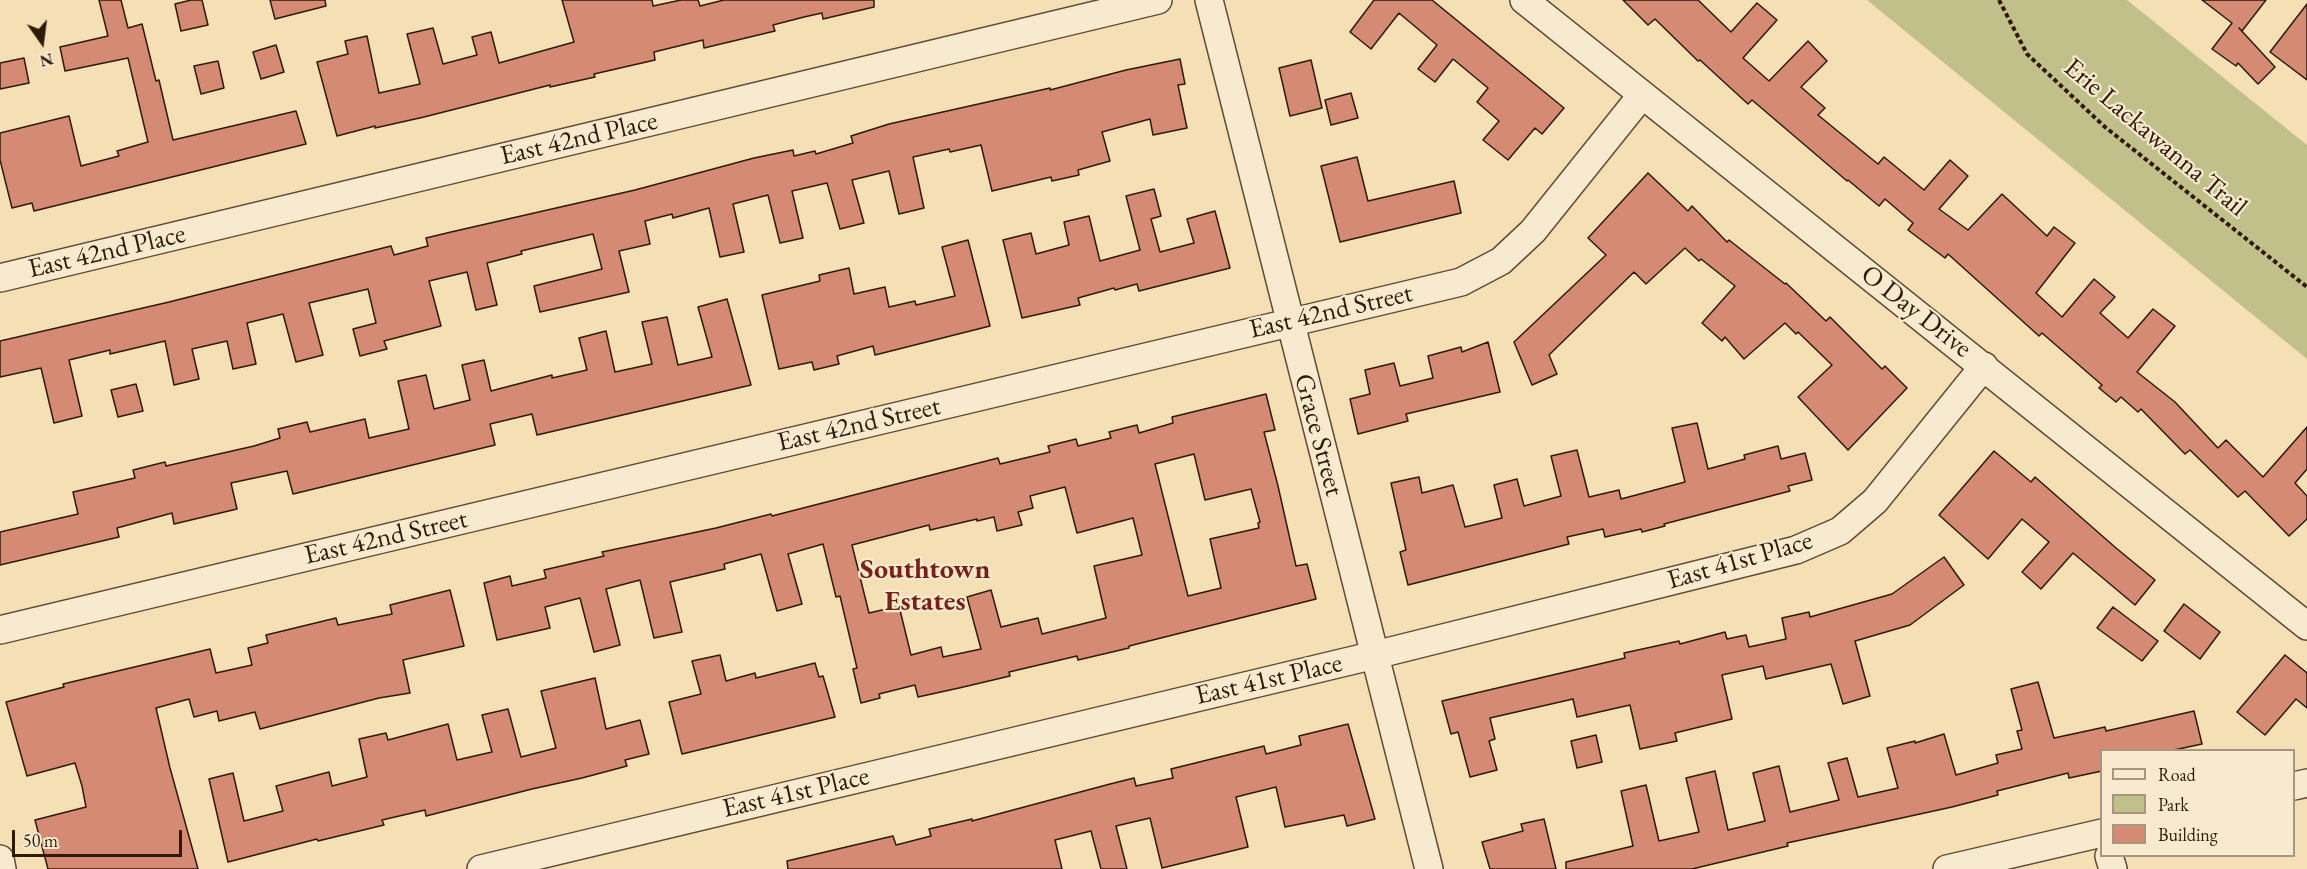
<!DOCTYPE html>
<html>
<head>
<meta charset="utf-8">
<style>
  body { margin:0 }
  #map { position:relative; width:2307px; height:869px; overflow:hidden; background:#f5dfb5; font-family:"EB Garamond",serif }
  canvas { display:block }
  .legend { position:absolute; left:2100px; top:749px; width:195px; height:108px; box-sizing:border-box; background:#f8eacf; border:2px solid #a89780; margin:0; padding:8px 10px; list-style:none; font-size:18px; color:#2f1a09 }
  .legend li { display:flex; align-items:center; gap:12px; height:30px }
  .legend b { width:30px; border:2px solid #a89780 }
  .north { position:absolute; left:12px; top:12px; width:60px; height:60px; -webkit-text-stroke:4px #f8eacf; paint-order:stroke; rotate:166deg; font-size:16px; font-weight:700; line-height:24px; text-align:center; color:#2f1a09 }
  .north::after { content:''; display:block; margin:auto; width:21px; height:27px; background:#2f1a09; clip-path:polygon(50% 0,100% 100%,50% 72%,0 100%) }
  .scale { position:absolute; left:12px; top:830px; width:170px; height:27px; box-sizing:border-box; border:3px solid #2f1a09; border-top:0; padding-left:8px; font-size:18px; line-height:21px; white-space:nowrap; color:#2f1a09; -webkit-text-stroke:4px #f8eacf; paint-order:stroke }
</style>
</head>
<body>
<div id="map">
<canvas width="2307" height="869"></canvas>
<ul class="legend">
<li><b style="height:8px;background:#f8eacf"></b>Road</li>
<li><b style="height:16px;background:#c1c08a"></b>Park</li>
<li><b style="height:16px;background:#d48a73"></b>Building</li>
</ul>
<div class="north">N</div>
<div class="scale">50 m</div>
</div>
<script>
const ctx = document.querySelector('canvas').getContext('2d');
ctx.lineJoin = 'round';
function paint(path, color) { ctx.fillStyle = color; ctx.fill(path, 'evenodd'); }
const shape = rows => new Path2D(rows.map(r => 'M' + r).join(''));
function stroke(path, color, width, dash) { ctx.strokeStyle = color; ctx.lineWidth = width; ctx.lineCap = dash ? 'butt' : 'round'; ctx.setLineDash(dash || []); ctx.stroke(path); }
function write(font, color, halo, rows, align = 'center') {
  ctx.font = font + ' "EB Garamond",serif'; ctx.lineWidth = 4.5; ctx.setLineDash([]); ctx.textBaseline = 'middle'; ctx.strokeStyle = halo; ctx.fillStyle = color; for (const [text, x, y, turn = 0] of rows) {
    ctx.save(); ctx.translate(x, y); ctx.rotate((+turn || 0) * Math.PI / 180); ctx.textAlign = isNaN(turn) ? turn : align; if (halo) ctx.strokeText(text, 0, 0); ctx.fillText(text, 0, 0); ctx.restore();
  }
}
paint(shape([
  [1867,0,2127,0,2307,145,2307,359]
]), '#c1c08a');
const building = shape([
  [99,0,121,0,128,28,142,24,156,81,159,80,173,140,296,111,306,144,34,211,32,203,12,208,0,160,0,133,69,116,81,166,119,156,117,151,148,142,128,58,65,71,60,47,108,36,99,0],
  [191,0,202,0,208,25,181,31,175,4,191,0],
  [270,0,325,0,326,6,275,19,270,0],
  [562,0,652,0,653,6,681,0,698,0,700,6,724,0,874,0,874,7,823,19,822,13,804,17,773,25,775,31,704,48,703,40,654,52,655,60,594,74,595,77,550,87,550,85,424,117,375,128,375,126,337,136,317,62,348,54,345,41,367,36,379,93,420,84,407,34,433,28,443,64,477,55,472,37,491,32,499,63,574,42,562,0],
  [1374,0,1432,0,1564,108,1542,134,1535,128,1508,160,1483,140,1499,121,1477,102,1488,88,1453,59,1435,82,1418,69,1437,45,1399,13,1371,49,1350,32,1374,0],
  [1623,0,1698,0,1731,32,1757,3,1777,20,1743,58,1769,81,1808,41,1827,61,1801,87,1825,108,1818,115,1878,164,1884,157,1924,190,1950,160,1968,176,1939,209,1968,230,2002,194,2047,236,2054,227,2075,243,2036,293,2062,317,2094,279,2115,297,2100,313,2128,338,2153,309,2175,326,2137,372,2175,402,2218,448,2226,440,2263,477,2307,427,2307,469,2295,483,2307,496,2307,519,2289,536,2245,491,2238,497,2190,450,2185,454,2141,409,2138,412,2121,397,2116,402,2099,388,2102,385,2042,333,2039,336,1948,254,1945,258,1908,230,1913,223,1885,199,1879,206,1848,180,1847,181,1752,100,1748,104,1700,60,1698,61,1655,19,1648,25,1623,0],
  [2202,0,2266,0,2242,31,2239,28,2275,67,2258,84,2238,63,2236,66,2212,49,2232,23,2202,0],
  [2307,4,2307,80,2270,52,2307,4],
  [276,45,284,72,261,79,253,52,276,45],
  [24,58,29,83,0,89,0,63,24,58],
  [1180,59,1185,84,1178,85,1187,128,1153,135,1150,119,1102,132,1110,161,1078,170,1079,175,1052,181,1051,177,992,191,981,145,950,152,949,149,913,157,924,208,899,214,889,171,852,180,864,223,840,229,827,183,792,191,803,238,780,243,768,195,733,204,744,252,720,257,709,208,673,218,672,214,645,221,650,244,619,251,629,292,540,312,534,286,602,269,593,234,521,251,522,254,487,263,497,305,476,310,467,272,429,281,441,326,384,341,387,349,360,356,353,329,376,323,368,289,309,303,323,355,296,362,283,314,247,323,256,364,233,369,227,341,192,349,199,379,174,385,165,341,110,354,110,350,69,360,82,416,54,423,41,368,0,377,0,341,169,302,391,246,394,255,428,246,426,238,451,232,635,190,754,158,793,150,794,156,815,151,816,154,853,143,851,136,889,124,1050,88,1050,90,1126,70,1180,59],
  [1311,60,1322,108,1290,116,1279,68,1311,60],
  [218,61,224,88,201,94,194,66,218,61],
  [1351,93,1358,118,1331,125,1325,100,1351,93],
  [1357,157,1368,201,1454,181,1461,213,1340,242,1321,166,1357,157],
  [1648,173,1688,211,1692,206,1727,242,1729,240,1785,284,1786,283,1826,321,1830,317,1882,369,1885,366,1907,388,1848,450,1798,397,1832,365,1798,332,1796,334,1785,323,1744,359,1725,337,1722,341,1702,323,1735,286,1701,259,1699,261,1685,248,1646,284,1634,272,1549,355,1557,374,1532,385,1514,342,1606,255,1588,238,1648,173],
  [1154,189,1161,216,1151,219,1160,252,1194,243,1187,219,1215,211,1230,268,1139,291,1137,284,1115,290,1114,288,1078,298,1080,305,1022,318,1003,240,1031,233,1036,254,1069,245,1064,222,1089,216,1100,261,1140,250,1126,196,1154,189],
  [968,240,990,326,875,355,873,346,837,356,839,364,814,370,812,362,779,369,762,295,820,281,819,275,849,268,854,294,885,287,889,307,915,301,916,305,955,296,942,247,968,240],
  [727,299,751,385,537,435,532,414,490,424,495,445,293,494,287,471,231,483,237,509,174,524,172,513,117,528,119,537,0,565,0,532,78,514,73,492,135,478,133,470,165,462,166,466,254,446,280,438,278,429,307,422,310,432,365,419,369,438,409,429,398,381,426,375,434,409,470,400,462,365,484,360,491,391,552,375,552,378,587,370,579,338,606,331,615,372,652,364,642,322,667,317,678,365,712,357,698,307,727,299],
  [1488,342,1500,392,1406,414,1408,421,1358,434,1350,399,1370,394,1365,370,1394,363,1400,386,1433,378,1428,356,1461,347,1462,352,1488,342],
  [136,384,143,411,118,417,111,390,136,384],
  [1266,394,1275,430,1264,432,1278,486,1296,566,1307,564,1316,599,1129,646,1129,648,1078,660,1077,656,1009,672,1010,676,959,688,918,697,915,685,879,694,880,698,861,703,853,669,857,668,840,596,836,597,823,544,788,554,802,604,777,611,761,554,724,564,725,569,670,582,682,632,654,638,640,580,606,589,620,645,594,652,580,598,545,607,550,628,497,640,484,583,510,576,512,586,546,578,544,570,604,556,602,552,716,528,771,514,772,516,998,458,1000,464,1050,452,1048,446,1076,439,1078,446,1111,438,1109,432,1137,425,1139,433,1173,423,1172,417,1266,394],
  [1194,454,1205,500,1251,489,1260,522,1258,523,1259,528,1210,539,1221,588,1188,596,1155,464,1194,454],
  [1065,487,1077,533,1133,518,1142,555,1094,566,1106,618,1042,634,1038,618,1001,627,991,590,967,597,981,649,943,657,941,647,911,655,899,606,869,613,852,545,929,525,930,530,977,519,977,521,994,517,997,531,1022,525,1018,512,1033,508,1030,496,1065,487],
  [1697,423,1708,469,1745,459,1744,455,1778,446,1781,459,1805,453,1812,480,1788,486,1790,491,1664,524,1665,526,1642,532,1641,529,1605,537,1603,529,1567,537,1569,544,1408,585,1400,552,1406,550,1391,483,1419,477,1422,493,1453,485,1465,527,1502,518,1494,485,1517,479,1524,506,1561,496,1551,456,1577,450,1589,497,1619,490,1621,499,1685,482,1672,428,1697,423],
  [1994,451,2031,482,2035,477,2116,548,2155,580,2135,605,2073,553,2041,589,2022,572,2049,542,2022,519,1988,559,1939,515,1994,451],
  [1944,557,1964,585,1910,625,1855,641,1870,696,1843,704,1831,664,1766,679,1763,666,1722,675,1732,719,1675,733,1677,741,1640,749,1630,705,1577,717,1573,699,1490,718,1495,739,1489,741,1497,770,1470,777,1458,732,1451,734,1442,701,1625,658,1624,653,1679,641,1680,644,1725,632,1727,639,1746,635,1749,647,1786,639,1782,618,1809,612,1810,617,1892,594,1944,557],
  [450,590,464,646,403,660,410,693,379,698,260,729,255,712,219,721,217,711,194,717,189,699,156,708,170,768,198,869,48,869,35,820,86,807,82,786,75,763,27,776,6,702,64,687,63,684,210,649,216,673,252,665,248,648,268,643,266,635,336,618,338,625,392,614,390,605,450,590],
  [2184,604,2220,632,2200,659,2164,631,2184,604],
  [2113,607,2158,641,2142,661,2097,628,2113,607],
  [720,655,726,681,755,673,756,678,815,663,819,677,823,676,835,717,682,754,669,702,701,694,692,661,720,655],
  [2285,655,2307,673,2307,708,2296,699,2265,735,2237,712,2285,655],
  [595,678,606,729,640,720,649,754,625,760,627,766,582,778,532,789,426,816,425,810,382,820,384,825,318,841,317,839,228,862,209,779,233,773,244,821,283,811,276,786,329,772,332,786,367,777,359,739,386,733,388,740,448,724,457,760,492,752,482,715,508,709,521,757,556,748,541,691,595,678],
  [2038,682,2054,738,2105,727,2106,731,2194,711,2202,744,2174,750,2102,750,2102,771,2069,778,2068,773,1997,791,1998,795,1952,807,1787,843,1788,846,1692,869,1566,869,1566,862,1633,846,1621,791,1646,785,1659,841,1699,832,1686,778,1715,771,1728,830,1765,821,1753,773,1779,766,1790,812,1839,800,1828,763,1847,758,1858,797,1898,788,1887,748,1915,741,1915,743,1944,734,1956,775,1998,763,1996,755,2022,749,2017,731,2022,730,2011,689,2038,682],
  [1348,724,1375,819,1347,826,1344,815,1285,827,1276,787,1236,797,1248,847,1162,868,1150,818,1116,826,1127,869,1101,869,1091,831,1055,840,1062,869,788,869,787,861,893,836,896,845,931,836,929,829,972,819,972,821,1110,784,1134,778,1136,786,1173,778,1171,769,1264,746,1266,754,1301,745,1299,736,1348,724],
  [1596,735,1602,762,1577,768,1571,741,1596,735],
  [1544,819,1556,869,1490,869,1482,842,1523,831,1521,824,1544,819]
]);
paint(building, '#d48a73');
stroke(building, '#2f1a09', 1.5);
const minor = shape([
  [1209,0,1429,869],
  [1524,0,2307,626],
  [0,278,1158,0],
  [0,630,1461,282,1501,261,1533,231,1642,95],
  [2294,786,2307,783],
  [2109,856,2113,869],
  [0,859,2,869],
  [481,869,1375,655,1796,550,1840,531,1875,501,1984,366],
  [1947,869,2102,833]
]);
stroke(minor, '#604b34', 30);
stroke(shape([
  [1999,0,2027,54,2105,127,2307,287]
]), '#2f1a09', 4, [4.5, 3]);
stroke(minor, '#f8eacf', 27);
write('27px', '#2f1a09', '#f8eacf', [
  ["Erie Lackawanna Trail",2155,138,40],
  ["East 42nd Place",579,139,-13],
  ["East 42nd Place",107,252,-13],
  ["East 42nd Street",1331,312,-13],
  ["O Day Drive",1916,312,38],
  ["East 42nd Street",859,425,-13],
  ["Grace Street",1318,435,75],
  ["East 42nd Street",386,538,-13],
  ["East 41st Place",1740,561,-16],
  ["East 41st Place",1269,680,-13],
  ["East 41st Place",796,793,-13]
]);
write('bold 28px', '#7a1f14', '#f8eacf', [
  ["Southtown",925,570],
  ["Estates",925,602]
]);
</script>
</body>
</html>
